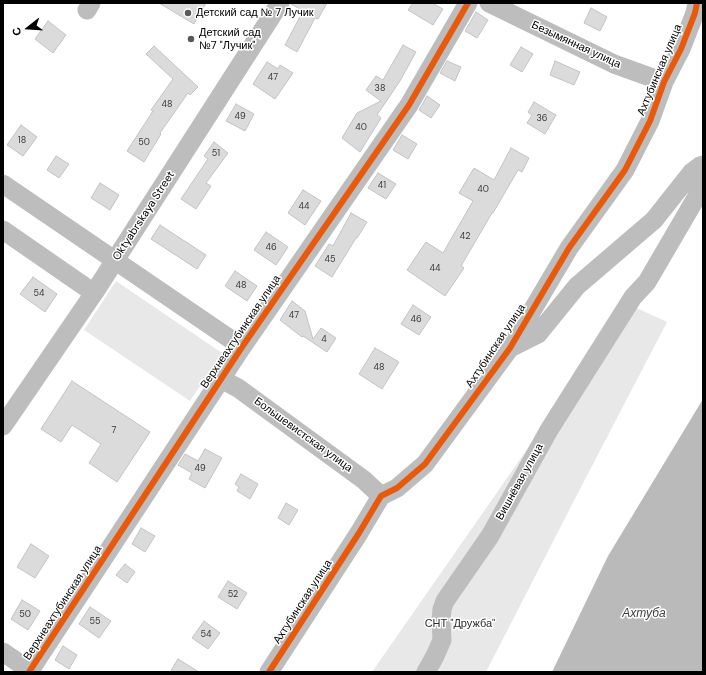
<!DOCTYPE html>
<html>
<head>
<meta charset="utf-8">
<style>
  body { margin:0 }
  #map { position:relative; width:706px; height:675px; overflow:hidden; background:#fff; font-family:"DM Sans",sans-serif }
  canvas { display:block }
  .frame { position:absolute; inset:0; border:4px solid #000; pointer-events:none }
  .north { position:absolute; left:8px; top:8px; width:40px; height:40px; -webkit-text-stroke:3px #fff; paint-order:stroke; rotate:253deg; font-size:11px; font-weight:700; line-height:16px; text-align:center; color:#000 }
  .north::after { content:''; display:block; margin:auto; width:14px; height:18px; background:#000; clip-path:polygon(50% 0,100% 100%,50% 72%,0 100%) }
</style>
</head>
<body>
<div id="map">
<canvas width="706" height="675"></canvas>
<div class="frame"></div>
<div class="north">С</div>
</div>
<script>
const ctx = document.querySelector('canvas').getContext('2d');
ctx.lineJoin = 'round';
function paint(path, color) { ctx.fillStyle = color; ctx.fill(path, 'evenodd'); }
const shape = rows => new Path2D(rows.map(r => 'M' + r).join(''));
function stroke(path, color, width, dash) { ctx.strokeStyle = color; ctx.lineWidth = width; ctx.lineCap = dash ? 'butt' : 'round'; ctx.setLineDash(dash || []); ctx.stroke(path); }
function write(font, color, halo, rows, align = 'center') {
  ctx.font = font + ' "DM Sans",sans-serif'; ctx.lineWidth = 3; ctx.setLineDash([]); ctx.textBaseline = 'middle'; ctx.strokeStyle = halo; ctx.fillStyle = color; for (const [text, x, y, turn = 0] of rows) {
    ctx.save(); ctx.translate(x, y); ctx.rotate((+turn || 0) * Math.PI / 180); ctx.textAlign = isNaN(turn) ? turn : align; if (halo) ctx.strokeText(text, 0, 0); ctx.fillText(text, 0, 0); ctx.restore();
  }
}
paint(shape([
  [116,281,222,353,190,401,84,330],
  [628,304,667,322,579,491,489,666,486,672,372,672]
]), '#e8e8e8');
paint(shape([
  [703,399,703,672,552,672,608,556]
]), '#bababa');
const building = shape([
  [159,3,206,3,194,24,159,3],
  [291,3,327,3,318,19,315,18,297,52,285,45,303,11,291,4,291,3],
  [413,3,432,3,443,9,433,25,408,10,413,3],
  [591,8,607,17,600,31,584,23,591,8],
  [476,12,488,20,477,38,465,31,476,12],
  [48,21,66,35,53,53,35,39,48,21],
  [403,45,416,52,400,81,377,115,381,118,360,152,342,138,357,113,381,101,366,90,376,76,383,80,403,45],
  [154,46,198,87,190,95,188,93,160,133,161,134,144,162,127,151,153,111,151,110,173,79,146,54,154,46],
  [521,47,533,54,522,72,510,65,521,47],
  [447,61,461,67,455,81,440,73,447,61],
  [555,61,580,72,574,85,550,75,555,61],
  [267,62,278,69,280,65,293,73,275,99,253,84,267,62],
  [427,96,440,105,431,118,419,110,427,96],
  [534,102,556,115,545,134,527,123,532,115,528,112,534,102],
  [236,104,254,114,245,131,226,121,236,104],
  [21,125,37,137,23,156,7,145,21,125],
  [402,135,417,144,408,159,393,150,402,135],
  [214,142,228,153,206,183,211,186,196,209,181,199,208,159,204,156,214,142],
  [511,148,529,158,522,172,518,170,493,213,492,213,461,266,464,268,445,296,407,270,426,242,443,253,473,201,459,193,474,168,494,180,511,148],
  [56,156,69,164,59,178,47,170,56,156],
  [378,173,396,184,386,199,368,188,378,173],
  [100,183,119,195,110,210,91,198,100,183],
  [303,190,321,201,305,225,288,213,303,190],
  [351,213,367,222,357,238,356,238,332,277,315,266,329,244,333,246,351,213],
  [160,225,206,255,197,269,151,239,160,225],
  [266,232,288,247,276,265,254,250,266,232],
  [235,271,257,286,247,301,225,286,235,271],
  [33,277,57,294,45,312,20,294,33,277],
  [292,301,305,311,313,339,321,328,336,338,327,352,303,336,302,337,280,320,292,301],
  [413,305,431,317,419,335,401,324,413,305],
  [375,348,399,362,382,389,359,374,375,348],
  [72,381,150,432,117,482,89,463,101,444,72,425,61,442,41,429,72,381],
  [205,449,222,458,205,488,189,479,192,473,178,465,185,454,198,461,205,449],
  [241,474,258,484,250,499,237,491,239,487,235,484,241,474],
  [286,503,298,510,289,525,278,518,286,503],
  [141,528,155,536,145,552,132,544,141,528],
  [31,544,49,556,35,578,17,567,31,544],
  [125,564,135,572,127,583,116,575,125,564],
  [228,581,247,593,237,609,218,597,228,581],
  [22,600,40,611,28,630,11,619,22,600],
  [90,607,111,621,99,638,79,624,90,607],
  [204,621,220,633,208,649,192,638,204,621],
  [63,646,77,655,69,669,55,660,63,646],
  [178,659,199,672,170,672,178,659]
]);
paint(building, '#dbdbdb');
stroke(building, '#c3c3c3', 1);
stroke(shape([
  [489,3,614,64,664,82],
  [87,10,91,3],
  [3,184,242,347],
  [3,230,94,293],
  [510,348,538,334,577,286,654,220,692,172,700,166,703,165],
  [221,379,238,388,364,480,381,496],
  [3,426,94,293,280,3],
  [3,652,32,672],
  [29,672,242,347,409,105,468,3],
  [269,672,359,533,381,496,397,488,425,464,510,348,569,248,625,170,650,121,664,82,681,49,695,13,697,3],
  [426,672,435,656,442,640,441,621,442,609,445,601,490,536,549,430,633,297,647,282,703,186]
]), '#bdbdbd', 19);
stroke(shape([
  [29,672,242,347,409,105,468,3],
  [269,672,359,533,381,496,397,488,425,464,510,348,569,248,625,170,650,121,664,82,681,49,695,13,697,3]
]), '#e8590c', 6);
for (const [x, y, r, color] of [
  [188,13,4,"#595959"],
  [191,39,4,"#595959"]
]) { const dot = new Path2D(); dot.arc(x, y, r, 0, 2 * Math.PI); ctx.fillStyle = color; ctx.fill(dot); stroke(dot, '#fff', 1.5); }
write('9px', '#373737', null, [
  ["47",273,78],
  ["38",380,89],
  ["48",167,105],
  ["49",240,117],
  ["36",542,119],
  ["40",361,128],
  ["18",22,141],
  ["50",144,143],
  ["51",216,154],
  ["41",382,186],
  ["40",483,190],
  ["44",304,207],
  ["42",465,237],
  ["46",271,248],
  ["45",330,260],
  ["44",435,269],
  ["48",241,286],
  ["54",39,294],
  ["47",294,316],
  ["46",416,320],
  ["4",324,340],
  ["48",379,368],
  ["7",114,431],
  ["49",200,469],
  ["52",233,595],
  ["50",25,615],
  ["55",95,622],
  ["54",206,635]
]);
write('11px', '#000', '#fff', [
  ["Детский сад № 7 Лучик",196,13],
  ["Детский сад",199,33],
  ["№7 \"Лучик\"",199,46]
], 'left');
write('11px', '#000', '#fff', [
  ["Безымянная улица",576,45,25],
  ["Ахтубинская улица",660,70,-67],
  ["Oktyabrskaya Street",144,216,-57],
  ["Верхнеахтубинская улица",241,332,-56],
  ["Ахтубинская улица",496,346,-56],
  ["Большевистская улица",303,435,36],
  ["Вишнёвая улица",520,482,-61],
  ["Ахтубинская улица",303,602,-57],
  ["Верхнеахтубинская улица",63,603,-57]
]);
write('11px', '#2c2c2c', '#fff', [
  ["СНТ \"Дружба\"",460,624]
]);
write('italic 12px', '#3d3d3d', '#fff', [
  ["Ахтуба",644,614]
]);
</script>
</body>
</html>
